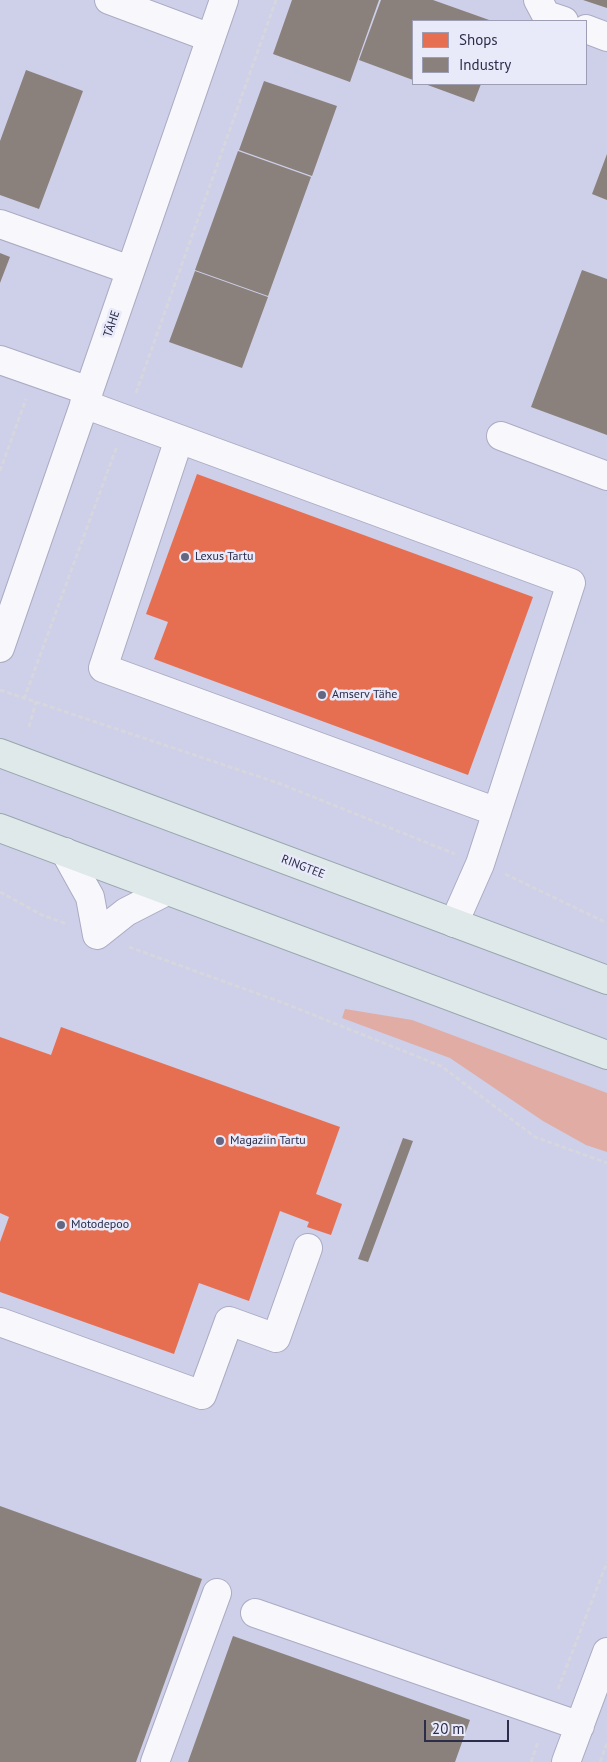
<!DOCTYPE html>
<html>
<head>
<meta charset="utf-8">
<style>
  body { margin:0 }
  #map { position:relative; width:607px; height:1762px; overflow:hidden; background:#cecfe8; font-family:"PT Sans",sans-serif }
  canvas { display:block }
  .legend { position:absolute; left:412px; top:20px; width:175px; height:65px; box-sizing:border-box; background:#e8e9f9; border:1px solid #9d9eb3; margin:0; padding:6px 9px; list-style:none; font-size:15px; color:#2c2d4a }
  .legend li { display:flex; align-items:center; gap:10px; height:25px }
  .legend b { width:25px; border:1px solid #9d9eb3 }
  .scale { position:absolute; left:424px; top:1720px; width:85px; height:22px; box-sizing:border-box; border:2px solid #2c2d4a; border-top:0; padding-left:6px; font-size:15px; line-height:18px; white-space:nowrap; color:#2c2d4a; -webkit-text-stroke:4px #e8e9f9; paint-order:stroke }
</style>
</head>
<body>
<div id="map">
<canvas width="607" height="1762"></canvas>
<ul class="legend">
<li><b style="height:14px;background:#e76f51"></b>Shops</li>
<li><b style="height:14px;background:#8a817c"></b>Industry</li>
</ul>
<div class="scale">20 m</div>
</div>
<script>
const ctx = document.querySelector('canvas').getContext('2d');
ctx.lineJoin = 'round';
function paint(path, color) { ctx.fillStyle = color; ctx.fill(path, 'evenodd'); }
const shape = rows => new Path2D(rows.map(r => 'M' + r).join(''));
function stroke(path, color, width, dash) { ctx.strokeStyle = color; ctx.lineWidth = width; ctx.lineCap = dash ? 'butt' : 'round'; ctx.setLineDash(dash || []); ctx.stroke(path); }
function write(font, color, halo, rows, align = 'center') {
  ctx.font = font + ' "PT Sans",sans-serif'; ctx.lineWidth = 5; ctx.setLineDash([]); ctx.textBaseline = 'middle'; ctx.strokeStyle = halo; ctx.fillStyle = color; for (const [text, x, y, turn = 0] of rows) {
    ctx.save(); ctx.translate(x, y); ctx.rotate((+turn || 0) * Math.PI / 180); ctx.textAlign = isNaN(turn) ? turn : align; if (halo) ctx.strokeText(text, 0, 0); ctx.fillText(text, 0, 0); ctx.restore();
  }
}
paint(shape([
  [345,1009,412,1020,607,1093,607,1152,586,1145,543,1121,450,1058,342,1018]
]), '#e1aca3');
paint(shape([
  [197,474,533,597,468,775,154,659,168,622,146,614],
  [61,1027,340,1127,316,1194,342,1204,331,1235,307,1227,309,1222,280,1211,249,1301,199,1283,174,1354,0,1292,0,1242,9,1217,0,1213,0,1037,51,1055]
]), '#e76f51');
paint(shape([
  [292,0,379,0,350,82,273,54],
  [381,0,433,0,492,21,413,21,413,80,359,60],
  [583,0,607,0,607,8],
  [26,70,83,91,39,209,0,195,0,141],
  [264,81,337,106,312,176,239,150],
  [425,84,481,84,474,102],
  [238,151,311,177,268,296,195,270],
  [607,154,607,200,592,194],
  [0,253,10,257,0,283],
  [582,270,607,279,607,435,531,407],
  [195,271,268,297,242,368,169,342],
  [403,1138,413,1141,368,1262,358,1259],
  [0,1506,202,1579,136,1762,0,1762],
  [233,1636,470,1720,455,1762,188,1762]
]), '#8a817c');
const minor = shape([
  [109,0,211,38],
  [538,0,546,15,564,21],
  [586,29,607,37],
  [0,224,130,270],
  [0,360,89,391],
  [84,404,571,583,480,864,454,923],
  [501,436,607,476],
  [179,439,103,668,497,812],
  [0,648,224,0],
  [65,852,90,897,97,935,126,912,167,891],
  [0,1322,202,1395,229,1321,276,1338,308,1248],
  [255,1613,580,1726],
  [155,1762,217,1593],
  [566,1762,607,1652]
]);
const major = shape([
  [0,753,607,980],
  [0,828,607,1055]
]);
stroke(minor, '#ababc4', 30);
stroke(major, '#98a7ae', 30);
stroke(shape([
  [136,393,276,0],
  [0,471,26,399],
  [0,690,281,784,455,854],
  [24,699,117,446],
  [29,727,36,702],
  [505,874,607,923],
  [0,892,42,915,67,924],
  [129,947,286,1004,441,1066,535,1137,607,1163],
  [558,1689,607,1562],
  [531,1762,538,1742],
  [600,1762,607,1743]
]), '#d6d6de', 3, [5, 2.5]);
stroke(minor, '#f8f8fc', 28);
stroke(major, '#e0e9e9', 28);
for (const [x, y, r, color] of [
  [185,557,5,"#656681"],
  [322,695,5,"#656681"],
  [220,1141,5,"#656681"],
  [61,1225,5,"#656681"]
]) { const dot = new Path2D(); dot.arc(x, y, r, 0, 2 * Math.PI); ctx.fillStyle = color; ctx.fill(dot); stroke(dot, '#e8e9f9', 2); }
write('12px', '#2c2d4a', '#e8e9f9', [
  ["TÄHE",112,324,-71],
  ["RINGTEE",303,867,21]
]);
write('12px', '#2c2d4a', '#e8e9f9', [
  ["Lexus Tartu",195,557],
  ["Amserv Tähe",332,695],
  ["Magaziin Tartu",230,1141],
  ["Motodepoo",71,1225]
], 'left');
</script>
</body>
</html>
